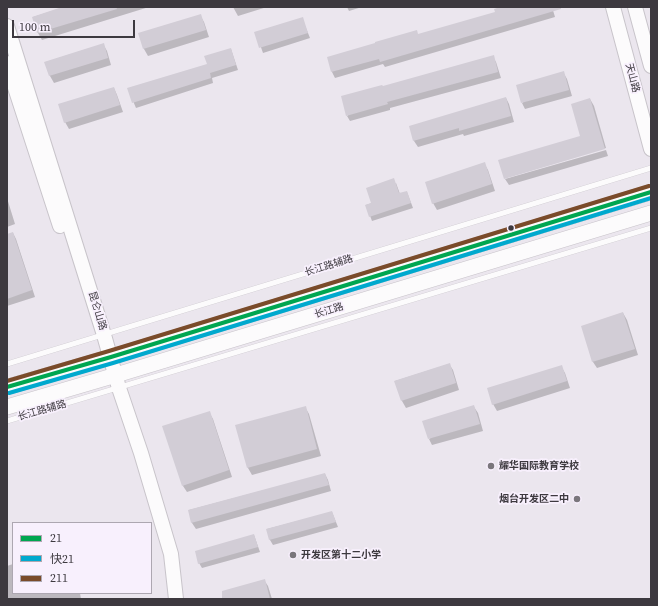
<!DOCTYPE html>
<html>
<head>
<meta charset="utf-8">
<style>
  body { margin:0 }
  #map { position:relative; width:658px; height:606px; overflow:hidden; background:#ebe6ee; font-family:"Source Serif 4","Noto Sans SC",serif }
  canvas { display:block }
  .frame { position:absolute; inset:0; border:8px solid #3d393f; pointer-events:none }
  .legend { position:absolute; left:12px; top:522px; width:140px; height:72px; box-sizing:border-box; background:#f8f0fd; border:1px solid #ada7b1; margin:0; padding:5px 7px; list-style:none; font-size:12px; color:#3d393f }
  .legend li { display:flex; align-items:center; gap:8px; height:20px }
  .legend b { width:20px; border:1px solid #ada7b1 }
  .scale { position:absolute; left:12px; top:20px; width:123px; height:18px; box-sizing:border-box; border:2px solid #3d393f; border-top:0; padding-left:5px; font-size:12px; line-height:14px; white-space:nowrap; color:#3d393f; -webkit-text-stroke:3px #f8f0fd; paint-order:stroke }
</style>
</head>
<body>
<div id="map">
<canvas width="658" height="606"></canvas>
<div class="frame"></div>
<ul class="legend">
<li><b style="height:5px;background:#00a651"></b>21</li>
<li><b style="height:5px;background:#00a9ce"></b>快21</li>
<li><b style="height:5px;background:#7a4b2a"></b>211</li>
</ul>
<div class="scale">100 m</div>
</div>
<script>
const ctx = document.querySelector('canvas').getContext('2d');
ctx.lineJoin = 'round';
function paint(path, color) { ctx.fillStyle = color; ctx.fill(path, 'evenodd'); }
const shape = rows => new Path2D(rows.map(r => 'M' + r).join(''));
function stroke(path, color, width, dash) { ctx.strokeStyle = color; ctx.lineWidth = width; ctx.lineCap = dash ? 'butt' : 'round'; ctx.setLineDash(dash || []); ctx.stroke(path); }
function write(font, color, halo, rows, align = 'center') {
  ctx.font = font + ' "Source Serif 4","Noto Sans SC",serif'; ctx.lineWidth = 3.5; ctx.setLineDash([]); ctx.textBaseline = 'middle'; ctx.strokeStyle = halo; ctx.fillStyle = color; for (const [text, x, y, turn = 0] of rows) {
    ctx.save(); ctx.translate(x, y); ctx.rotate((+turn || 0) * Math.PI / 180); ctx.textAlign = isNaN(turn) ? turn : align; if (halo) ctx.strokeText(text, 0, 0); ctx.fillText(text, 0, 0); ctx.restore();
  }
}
paint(shape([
  [65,7,149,7,42,40,38,33,33,17],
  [233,7,267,7,238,16],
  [347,7,362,7,349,11],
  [504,7,552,7,555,17,385,67,383,64,335,78,332,72,328,58,376,44,418,35,496,13],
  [200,15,204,22,209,37,148,56,144,49,140,34],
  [302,18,310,38,263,53,256,33],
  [103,44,107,51,111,65,54,83,50,76,46,62],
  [231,49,238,70,212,78,213,83,136,108,128,89,208,65],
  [493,57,496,62,501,78,390,108,390,110,350,121,347,116,383,87],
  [563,72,567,79,572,96,525,109,522,103],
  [114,88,117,95,123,112,69,129,65,122],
  [506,98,509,104,514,122,464,136,463,134,418,147,414,141,410,127],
  [590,99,594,106,606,148,505,177,581,137],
  [606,150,608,156,509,185,505,179],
  [484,163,488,170,495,191,437,210,433,203],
  [396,183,400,194,407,192,413,208,372,221,366,205,372,203],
  [7,198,15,224,7,227],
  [13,233,16,239,35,297,7,306,7,235],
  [623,313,627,320,638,355,597,368,593,362,582,327],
  [449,364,453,370,459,390,406,408,402,401,395,381],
  [561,366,565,373,570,388,497,411,493,404],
  [305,407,309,414,321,456,252,475,248,468,236,426],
  [474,407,478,413,483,431,432,445,429,439],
  [209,412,213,419,232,477,187,492,183,486],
  [325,474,328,480,331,491,196,529,192,523,189,510],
  [332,512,338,527,273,545,270,540,267,529],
  [254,535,260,552,202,568,199,563],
  [13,564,13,593,80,593,81,599,7,599,7,566],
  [264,580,268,586,272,599,223,599]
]), '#0003');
paint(shape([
  [62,7,116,7,117,9,37,33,32,17],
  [500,7,561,7,561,9,380,62,379,59,331,72,327,57,375,43,375,42,417,30,418,34,495,12,494,9],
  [201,14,206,30,143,49,138,33],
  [303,17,308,33,259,48,254,32],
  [104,43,108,58,49,76,44,62],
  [231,48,236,65,210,73,211,78,132,103,127,88,207,64,204,56],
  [494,55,498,72,387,102,388,104,346,116,341,96,382,85,383,86],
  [564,71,569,90,521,103,516,85],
  [114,87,120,105,64,123,58,104],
  [506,97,511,116,459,131,459,128,413,141,409,126],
  [590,98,605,149,504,179,498,160,580,136,571,104],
  [485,162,492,184,432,204,425,182],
  [394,178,399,193,407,191,411,203,369,217,365,205,371,203,366,188],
  [13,232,32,290,7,299,7,234],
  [623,312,635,349,592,362,581,326],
  [450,363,456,383,401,401,394,381],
  [562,365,567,381,492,405,487,388],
  [474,405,480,424,428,439,422,421],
  [306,406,317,449,247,468,235,425],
  [210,411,229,470,182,486,162,426],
  [325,473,329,485,191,523,188,510],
  [332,511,336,522,269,540,266,529],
  [254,534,258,547,198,564,195,551],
  [265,579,270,599,222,599,222,591]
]), '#d2cdd6');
const lane = shape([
  [7,364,651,168],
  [7,421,651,228]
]);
const secondary = shape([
  [613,7,651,149],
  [635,7,651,66],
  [7,26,104,335,119,388,141,453,171,554,176,599],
  [7,63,60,226]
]);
const primary = shape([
  [7,387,111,357,651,192],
  [7,407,116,375,651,213]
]);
stroke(lane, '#c8c4ca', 6);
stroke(secondary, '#c8c4ca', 16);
stroke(primary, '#c8c4ca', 16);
stroke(lane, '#fcfbfc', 5);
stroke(secondary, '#fcfbfc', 14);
stroke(primary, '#fcfbfc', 15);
stroke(shape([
  [7,387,111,357,651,192]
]), '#00a651', 4);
stroke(shape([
  [9,393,113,363,651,198]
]), '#00a9ce', 4);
stroke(shape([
  [7,381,109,351,649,186]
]), '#7a4b2a', 4);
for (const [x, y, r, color] of [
  [511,228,3.5,"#3d393f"],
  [491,466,4,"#7a767c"],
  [577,499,4,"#7a767c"],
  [293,555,4,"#7a767c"]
]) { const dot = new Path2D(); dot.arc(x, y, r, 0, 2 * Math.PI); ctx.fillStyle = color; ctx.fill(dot); stroke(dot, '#f8f0fd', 1.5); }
write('10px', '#3d393f', '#f8f0fd', [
  ["天山路",632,78,75],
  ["长江路辅路",329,266,-17],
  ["昆仑山路",97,311,73],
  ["长江路",329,311,-17],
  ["长江路辅路",42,411,-16]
]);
write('bold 10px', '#3d393f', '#f8f0fd', [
  ["耀华国际教育学校",499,466],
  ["烟台开发区二中",569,499,"right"],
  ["开发区第十二小学",301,555]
], 'left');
</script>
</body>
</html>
